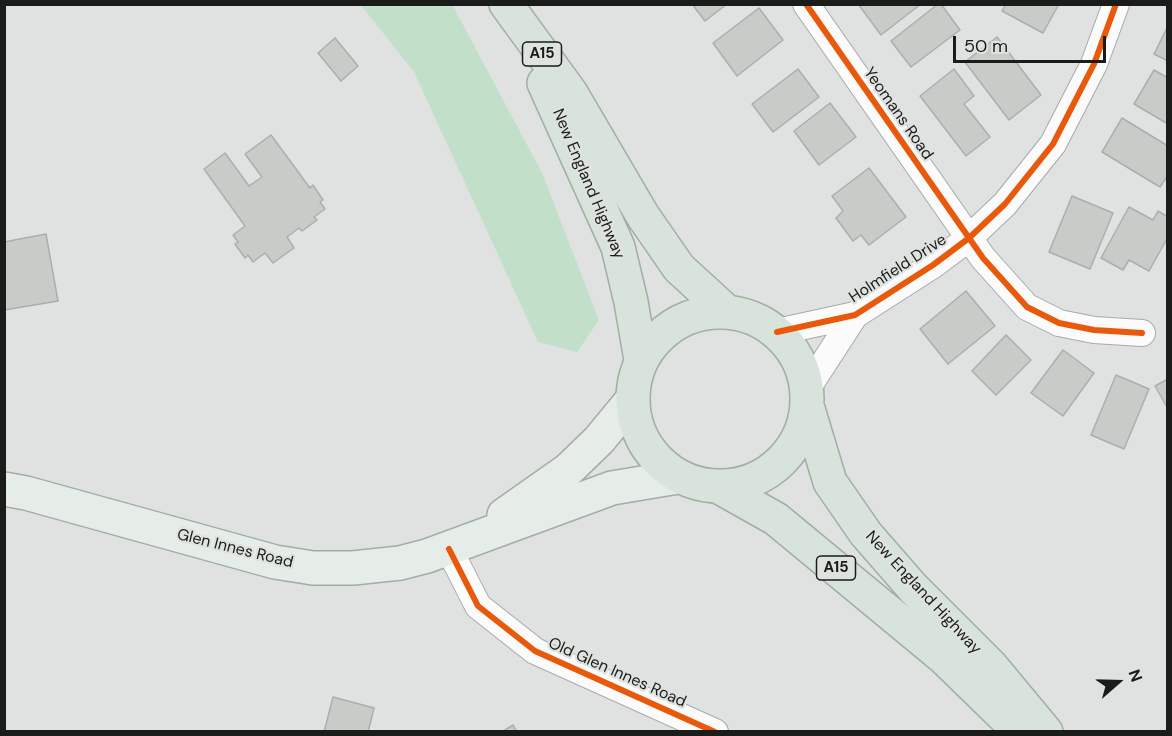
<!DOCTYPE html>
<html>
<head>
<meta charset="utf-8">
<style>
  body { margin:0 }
  #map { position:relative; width:1172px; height:736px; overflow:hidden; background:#e0e2e1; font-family:"DM Sans",sans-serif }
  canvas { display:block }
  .frame { position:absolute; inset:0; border:6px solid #1a1c1a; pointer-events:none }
  .north { position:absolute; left:1088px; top:652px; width:60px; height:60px; -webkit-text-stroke:4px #dfe3e0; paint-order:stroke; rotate:70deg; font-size:16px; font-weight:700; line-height:24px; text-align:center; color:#1a1c1a }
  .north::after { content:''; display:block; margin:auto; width:21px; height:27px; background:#1a1c1a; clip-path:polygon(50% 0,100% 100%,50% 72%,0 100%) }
  .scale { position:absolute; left:953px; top:36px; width:153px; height:27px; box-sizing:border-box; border:3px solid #1a1c1a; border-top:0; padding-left:8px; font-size:18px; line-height:21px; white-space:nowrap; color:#1a1c1a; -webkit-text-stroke:4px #dfe3e0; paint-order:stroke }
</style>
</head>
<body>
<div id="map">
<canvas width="1172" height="736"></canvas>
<div class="frame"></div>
<div class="north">N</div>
<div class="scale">50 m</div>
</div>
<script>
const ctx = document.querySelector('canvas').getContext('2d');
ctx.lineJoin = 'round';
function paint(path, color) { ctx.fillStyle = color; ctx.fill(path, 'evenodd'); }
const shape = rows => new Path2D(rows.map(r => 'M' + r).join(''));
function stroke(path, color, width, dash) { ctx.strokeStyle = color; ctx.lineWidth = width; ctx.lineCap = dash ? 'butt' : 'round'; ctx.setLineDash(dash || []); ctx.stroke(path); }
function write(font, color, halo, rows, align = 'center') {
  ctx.font = font + ' "DM Sans",sans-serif'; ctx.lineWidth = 4.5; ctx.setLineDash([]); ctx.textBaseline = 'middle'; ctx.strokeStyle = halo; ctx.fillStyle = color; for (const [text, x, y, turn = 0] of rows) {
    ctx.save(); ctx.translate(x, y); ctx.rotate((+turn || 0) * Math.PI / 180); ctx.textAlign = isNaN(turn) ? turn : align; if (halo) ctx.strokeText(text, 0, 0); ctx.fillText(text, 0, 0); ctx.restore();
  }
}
paint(shape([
  [452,4,542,173,599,320,577,352,538,342,414,72,361,5]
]), '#c2dfc9');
const building = shape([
  [692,4,727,4,705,21,692,4],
  [858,4,921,4,881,35,858,4],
  [938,4,941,4,960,30,911,67,891,41,938,4],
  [1006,4,1059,4,1043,33,1002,11,1006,4],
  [759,8,783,40,737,76,713,43,759,8],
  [1168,26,1168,61,1154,54,1168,26],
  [997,37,1041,95,1009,120,965,62,997,37],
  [335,38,358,66,341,81,318,53,335,38],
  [798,69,819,97,773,132,752,104,798,69],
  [954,69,974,96,964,104,990,137,966,156,920,96,954,69],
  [1154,70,1168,78,1168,124,1134,104,1154,70],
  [830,103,856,137,819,165,794,131,830,103],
  [1122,118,1168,146,1168,175,1160,187,1102,152,1122,118],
  [271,135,310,188,313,185,323,200,320,202,325,209,314,217,317,220,302,231,299,228,287,237,294,248,273,263,265,253,253,262,248,255,245,258,235,244,238,242,233,235,245,226,204,169,225,153,249,186,262,177,245,154,271,135],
  [869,168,906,217,869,245,861,235,853,241,836,218,843,211,832,196,869,168],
  [1072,196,1113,213,1090,269,1049,252,1072,196],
  [1129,207,1153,220,1158,211,1168,217,1168,237,1149,271,1129,260,1123,270,1101,258,1129,207],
  [46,234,58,301,4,310,4,242,46,234],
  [966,291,995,326,948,364,920,329,966,291],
  [1006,335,1031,360,996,395,972,371,1006,335],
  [1063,350,1094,373,1063,416,1031,393,1063,350],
  [1116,375,1149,389,1124,449,1091,435,1116,375],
  [1168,379,1168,409,1155,386,1168,379],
  [333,697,374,708,368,732,324,732,333,697],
  [513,725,517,732,502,732,513,725]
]);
paint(building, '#c9cbc9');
stroke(building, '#acaead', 1.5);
const minor = shape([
  [806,4,983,258,1027,307,1059,323,1094,330,1142,333],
  [777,332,855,315,933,265,969,238,1005,204,1053,144,1094,64,1116,4],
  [807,389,855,315],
  [449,549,478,606,535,651,715,732]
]);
const major = shape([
  [4,489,26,493,275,562,313,568,353,568,400,563,427,556,612,488,678,477],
  [504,515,568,470,599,440,632,400]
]);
const highway = shape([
  [506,4,571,93,643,216,679,268,726,311],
  [544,83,618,247,631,302,641,360],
  '633 399a87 87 0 1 1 174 0a87 87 0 1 1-174 0Z',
  [808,409,830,482,866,534,914,589,992,667,1046,732],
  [721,488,776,519,943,657,1020,732]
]);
stroke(minor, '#a8aaa9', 28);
stroke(major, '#a1aea4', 36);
stroke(highway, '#a1aea4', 36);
stroke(minor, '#fafbfa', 26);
stroke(major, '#e6ede8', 33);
stroke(highway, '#d8e4db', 33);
stroke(shape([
  [806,4,983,258,1027,307,1059,323,1094,330,1142,333],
  [777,332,855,315,933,265,969,238,1005,204,1053,144,1094,64,1116,4],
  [449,549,478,606,535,651,715,732]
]), '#e8590c', 6);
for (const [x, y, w] of [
  [542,54,39],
  [836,568,39]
]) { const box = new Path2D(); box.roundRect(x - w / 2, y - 12, w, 24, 4.5); ctx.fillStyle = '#dfe3e0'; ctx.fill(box); stroke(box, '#1a1c1a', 1.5); }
write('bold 15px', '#1a1c1a', null, [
  ["A15",542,54],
  ["A15",836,568]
]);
write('16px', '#1a1c1a', '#dfe3e0', [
  ["Yeomans Road",898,114,55],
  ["New England Highway",588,184,67],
  ["Holmfield Drive",898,269,-33],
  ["Glen Innes Road",235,549,14],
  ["New England Highway",923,593,47],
  ["Old Glen Innes Road",617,673,24]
]);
</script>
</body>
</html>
